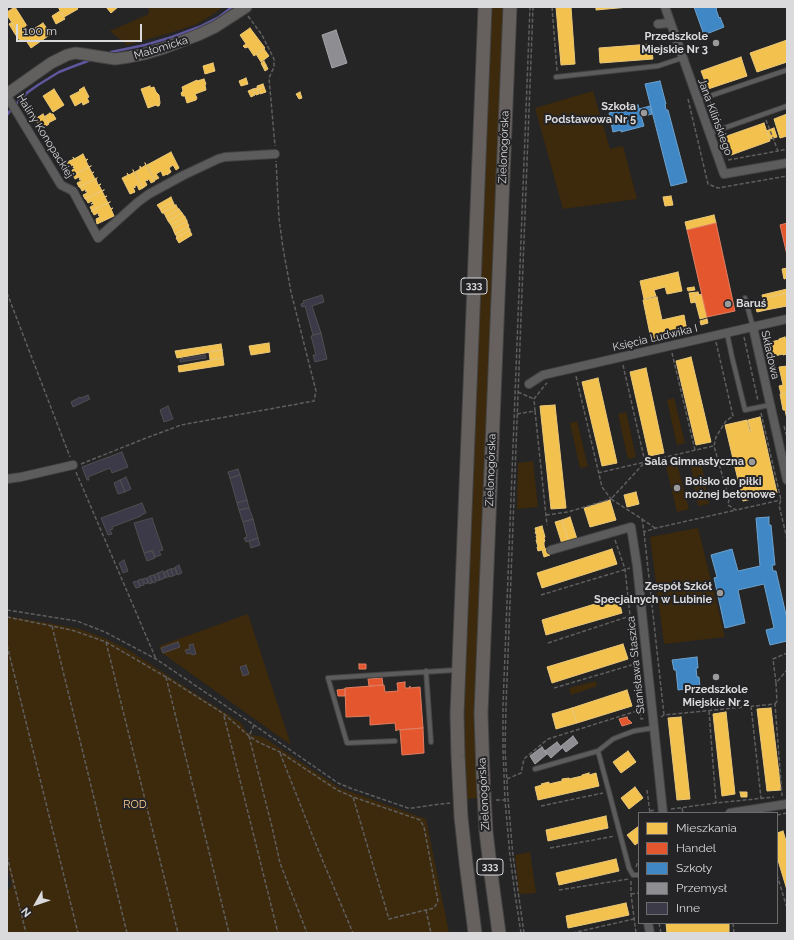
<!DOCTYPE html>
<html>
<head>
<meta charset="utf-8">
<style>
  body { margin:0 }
  #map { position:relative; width:794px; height:940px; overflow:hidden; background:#252526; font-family:Raleway,sans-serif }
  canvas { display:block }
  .frame { position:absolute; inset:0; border:8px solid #dadadc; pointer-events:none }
  .legend { position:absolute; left:638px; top:812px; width:140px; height:112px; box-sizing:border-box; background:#242427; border:1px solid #6d6d6f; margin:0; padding:5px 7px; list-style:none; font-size:12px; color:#dadadc }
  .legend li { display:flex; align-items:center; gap:8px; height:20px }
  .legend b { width:20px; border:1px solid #6d6d6f }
  .north { position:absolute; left:16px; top:884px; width:40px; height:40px; -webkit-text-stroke:3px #242427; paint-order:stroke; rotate:230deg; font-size:11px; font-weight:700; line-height:16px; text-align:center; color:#dadadc }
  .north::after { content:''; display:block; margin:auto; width:14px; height:18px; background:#dadadc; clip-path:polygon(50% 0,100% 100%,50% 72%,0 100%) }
  .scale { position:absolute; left:16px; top:24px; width:126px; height:18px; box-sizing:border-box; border:2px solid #dadadc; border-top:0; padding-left:5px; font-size:12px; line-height:14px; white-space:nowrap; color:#dadadc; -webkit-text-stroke:3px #242427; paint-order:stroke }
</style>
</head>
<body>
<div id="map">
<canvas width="794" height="940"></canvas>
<div class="frame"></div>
<ul class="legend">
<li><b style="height:11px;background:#f2c14e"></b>Mieszkania</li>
<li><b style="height:11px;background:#e4572e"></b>Handel</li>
<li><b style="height:11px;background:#3f88c5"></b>Szkoły</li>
<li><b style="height:11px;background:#8d8d92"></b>Przemysł</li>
<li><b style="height:11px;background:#3c3948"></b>Inne</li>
</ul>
<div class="north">N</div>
<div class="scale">100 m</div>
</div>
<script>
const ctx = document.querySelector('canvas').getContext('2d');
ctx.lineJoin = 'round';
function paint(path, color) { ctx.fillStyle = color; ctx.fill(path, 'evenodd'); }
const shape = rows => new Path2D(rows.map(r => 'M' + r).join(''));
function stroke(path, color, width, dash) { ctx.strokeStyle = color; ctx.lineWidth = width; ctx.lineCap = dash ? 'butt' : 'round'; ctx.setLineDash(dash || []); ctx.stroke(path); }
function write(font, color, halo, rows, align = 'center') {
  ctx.font = font + ' Raleway,sans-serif'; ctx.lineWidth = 4; ctx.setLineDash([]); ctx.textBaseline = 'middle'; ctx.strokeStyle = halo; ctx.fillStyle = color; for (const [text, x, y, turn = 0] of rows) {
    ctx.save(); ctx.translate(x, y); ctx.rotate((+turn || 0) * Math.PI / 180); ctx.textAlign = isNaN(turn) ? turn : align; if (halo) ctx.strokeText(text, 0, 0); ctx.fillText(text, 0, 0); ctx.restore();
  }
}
paint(shape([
  [148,7,223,7,215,13,197,24,170,33,127,45,110,31,149,14],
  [490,7,503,7,502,94,480,798,466,799,464,750,465,687],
  [593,91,610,149,623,146,637,199,563,209,535,108],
  [674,398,685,443,677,445,667,400],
  [626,412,636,457,628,459,618,414],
  [577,421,588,467,580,468,570,423],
  [701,460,709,504,698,506,690,462],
  [533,461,538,507,517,509,518,463],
  [677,464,689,509,677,512,666,466],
  [698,528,725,637,664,644,650,537],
  [248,614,291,745,162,653,159,646],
  [7,616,54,624,80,629,104,638,127,649,241,723,247,732,252,735,263,737,340,788,426,819,449,933,7,933,7,891,12,886,7,865],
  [596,681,597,686,571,695,569,688],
  [530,852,536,893,519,894,515,855]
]), '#3d290b');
const homes = shape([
  [15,7,27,26,18,32,7,15,7,12,15,7],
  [58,7,76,7,78,9,64,17,58,7],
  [106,7,118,7,111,13,106,7],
  [556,7,571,7,575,64,561,65,556,7],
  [596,7,629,7,596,10,596,7],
  [60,11,65,19,56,24,52,16,60,11],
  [12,22,18,32,15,34,9,24,12,22],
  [43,23,51,34,31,48,23,36,43,23],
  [24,28,27,33,23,36,20,31,24,28],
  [250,28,265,48,254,56,248,47,245,48,243,46,246,44,240,35,250,28],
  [20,31,25,39,21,42,15,34,20,31],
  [787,40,787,62,757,72,750,53,787,40],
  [651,44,653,59,600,63,599,48,651,44],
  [264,49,269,56,261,62,256,54,264,49],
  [741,57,747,76,708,89,701,71,741,57],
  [264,61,266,65,263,67,261,63,264,61],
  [213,63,215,71,205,74,203,66,213,63],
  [266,65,268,69,265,71,263,67,266,65],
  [246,78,248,84,241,86,239,81,246,78],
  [204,79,206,84,205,85,206,90,195,94,197,98,196,100,187,103,185,96,182,96,181,93,183,91,182,87,197,80,197,81,204,79],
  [263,84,264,87,258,90,257,86,263,84],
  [150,86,150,88,154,87,156,92,159,95,160,103,159,106,157,106,156,105,148,108,141,89,150,86],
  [84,87,89,97,87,98,89,102,83,105,82,102,75,106,70,96,80,91,79,90,84,87],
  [264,87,266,92,260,94,258,90,264,87],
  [257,88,259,94,256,95,253,89,257,88],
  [54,89,64,105,53,112,43,96,54,89],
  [253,89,255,95,251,97,248,91,253,89],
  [300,92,302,98,299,99,296,94,300,92],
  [50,113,51,114,53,114,56,119,48,123,44,117,50,113],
  [43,114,49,124,41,129,35,119,43,114],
  [787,114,787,136,780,138,774,119,787,114],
  [764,123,770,141,731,155,724,137,764,123],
  [774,128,777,137,770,139,766,131,774,128],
  [171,152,179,168,176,170,173,165,169,168,171,172,167,175,167,174,163,176,161,171,156,174,159,178,155,180,147,165,171,152],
  [83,154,86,160,88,159,86,161,89,167,73,175,73,174,71,171,75,168,74,167,73,168,74,166,73,165,69,167,67,162,74,159,73,157,74,159,83,154],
  [145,163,155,181,151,183,149,179,147,180,148,181,147,180,145,181,147,185,143,188,135,172,140,169,140,166,141,168,146,165,145,163],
  [91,166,89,167,92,173,94,172,92,173,95,179,79,187,77,183,81,181,81,179,79,180,80,179,79,177,75,179,73,175,91,166],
  [133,170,143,188,139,190,137,185,135,186,135,188,134,187,133,187,135,192,130,194,122,178,128,175,127,173,129,175,134,172,133,170],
  [97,178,96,179,98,185,101,184,99,185,102,191,85,199,83,195,87,193,87,191,85,191,86,191,86,189,82,191,80,187,79,187,97,178],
  [104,190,102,191,105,197,107,196,105,197,108,203,91,211,92,211,90,207,94,205,93,203,91,204,93,203,92,201,88,203,86,199,85,199,104,190],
  [671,196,673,205,665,206,663,197,671,196],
  [171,197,173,202,160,209,157,205,171,197],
  [110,202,108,203,111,209,113,208,111,209,114,216,97,224,96,219,100,217,99,215,98,216,99,215,98,213,94,215,92,211,91,211,110,202],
  [173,202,175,206,176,205,162,213,160,209,173,202],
  [176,205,178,209,179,209,166,217,164,213,162,213,176,205],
  [179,209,182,213,168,221,166,217,179,209],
  [182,213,185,217,171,225,168,221,182,213],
  [714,215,716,223,687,230,685,222,714,215],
  [185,217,187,221,173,229,171,225,185,217],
  [187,221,187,222,189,226,175,234,173,229,187,221],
  [188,226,190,230,176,238,177,237,175,234,189,226,188,226],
  [190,230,190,231,192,235,179,243,176,238,190,230],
  [787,268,787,278,784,279,782,269,787,268],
  [678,272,682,291,667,294,665,287,654,290,656,296,644,299,640,281,678,272],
  [694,287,695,290,688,291,687,288,694,287],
  [787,289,787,293,763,299,762,295,787,289],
  [698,292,699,295,694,296,696,302,691,303,689,293,698,292],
  [787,293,787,306,766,310,763,299,787,293],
  [702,294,707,317,700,319,694,296,702,294],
  [657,297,662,320,684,315,687,331,651,339,643,300,657,297],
  [764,302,766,310,757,312,755,304,764,302],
  [707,319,708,323,701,325,700,321,707,319],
  [785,337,787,343,787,354,783,355,783,354,770,357,767,343,779,340,779,339,785,337],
  [269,343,270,352,251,355,249,346,269,343],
  [221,344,222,350,177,358,175,351,221,344],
  [222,350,223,358,210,360,209,352,222,350],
  [691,357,711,442,696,445,676,361,691,357],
  [223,358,224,365,179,372,178,366,223,358],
  [787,366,787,393,781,394,779,386,783,385,779,367,787,366],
  [646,368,664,453,649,456,630,372,646,368],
  [598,378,617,463,602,466,582,382,598,378],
  [787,393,787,419,785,410,783,410,780,394,787,393],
  [555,405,566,508,551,509,540,406,555,405],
  [760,417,777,493,743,501,725,425,747,420,750,432,751,432,748,420,760,417],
  [636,492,639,504,627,507,624,495,636,492],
  [610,500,616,520,590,527,584,508,610,500],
  [570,517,577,539,569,542,562,520,570,517],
  [562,520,569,542,562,544,555,522,562,520],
  [542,526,545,537,544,538,545,541,544,542,544,545,545,549,548,548,550,555,544,557,542,550,538,551,537,547,538,547,536,540,537,540,536,536,537,536,535,532,536,532,535,528,542,526],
  [612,549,617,564,542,588,537,573,612,549],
  [618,597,622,613,546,635,542,620,618,597],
  [623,644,628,659,552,683,547,667,623,644],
  [627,690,632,706,577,723,572,708,627,690],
  [572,708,577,723,556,729,552,714,572,708],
  [771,708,781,790,767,791,757,709,771,708],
  [726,712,735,794,722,796,713,714,726,712],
  [681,717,690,799,677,800,668,718,681,717],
  [628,751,636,762,621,773,613,762,628,751],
  [589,773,589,775,596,773,599,786,538,800,535,787,542,785,541,784,549,782,549,784,562,781,562,779,569,778,569,779,582,776,582,775,589,773],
  [635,787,643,798,629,809,621,798,635,787],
  [740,792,747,792,747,797,741,797,740,792],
  [606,816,608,828,548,841,546,830,606,816],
  [639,826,639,842,635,845,627,835,639,826],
  [783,831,787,844,787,890,777,857,777,833,783,831],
  [616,859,619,871,559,885,556,873,616,859],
  [626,903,629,915,568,928,566,916,626,903],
  [666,923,729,923,729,933,667,933,666,923]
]);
paint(homes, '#f2c14e');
stroke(homes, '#ebc879', 1);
const shops = shape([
  [716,223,735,311,707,317,687,230,716,223],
  [787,223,787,255,780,225,787,223],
  [359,664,366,664,366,669,359,669,359,664],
  [382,678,383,685,369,686,368,679,382,678],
  [405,682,405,688,409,688,410,686,410,688,420,687,423,728,396,730,396,731,395,723,370,725,370,716,346,717,345,688,384,685,385,692,398,691,397,683,405,682],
  [345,689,345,696,338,696,337,690,345,689],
  [627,717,628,720,629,720,632,723,622,726,619,719,627,717],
  [423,728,424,753,402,755,400,730,423,728]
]);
paint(shops, '#e4572e');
stroke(shops, '#e17e62', 1);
const schools = shape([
  [694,7,717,7,717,8,716,9,719,18,720,17,724,27,704,35,694,7],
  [660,81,666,104,665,104,666,110,668,110,687,182,671,186,645,84,660,81],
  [638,105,644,126,621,132,621,130,613,132,609,113,638,105],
  [650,106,652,114,641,117,639,109,650,106],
  [769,517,769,525,771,525,775,565,772,565,773,571,776,571,787,619,787,641,770,645,766,630,774,628,764,584,738,590,745,623,725,628,714,578,717,577,711,555,732,549,738,571,760,566,756,518,769,517],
  [697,657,698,668,696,668,697,677,699,677,700,687,678,690,676,670,674,670,672,660,697,657]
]);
paint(schools, '#3f88c5');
stroke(schools, '#6ea1cc', 1);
const industry = shape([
  [336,30,347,63,332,68,322,35,336,30],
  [573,736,578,743,566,752,561,746,573,736],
  [557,742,562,748,551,758,545,751,557,742],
  [542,747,547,754,535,764,530,756,542,747]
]);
paint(industry, '#8d8d92');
stroke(industry, '#a4a4a8', 1);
stroke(shape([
  [111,52,145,45,172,37,199,27,219,17,232,7],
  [17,103,28,92,38,85,59,72,77,65,88,61],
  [7,115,10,111]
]), '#5f579d', 2.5);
const building = shape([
  [322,295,324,302,312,306,321,333,313,335,305,306,302,307,301,304,304,303,303,301,322,295],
  [321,333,327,359,315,362,313,355,316,355,311,336,321,333],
  [205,355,206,358,180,362,180,359,205,355],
  [88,395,90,399,73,407,71,402,80,397,81,398,88,395],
  [168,406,173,419,164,422,160,410,168,406],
  [122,452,128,467,112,473,110,468,88,477,89,480,87,480,82,467,122,452],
  [238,469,240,475,230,478,228,472,238,469],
  [240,475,247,500,237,503,230,478,240,475],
  [126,477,131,489,125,492,120,480,126,477],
  [120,480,125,492,118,494,114,483,120,480],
  [247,500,249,508,239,510,237,503,247,500],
  [142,503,146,513,141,515,141,516,112,527,113,529,110,530,112,534,108,535,101,518,142,503],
  [249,508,253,519,243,522,239,510,249,508],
  [152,518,163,550,159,551,161,555,155,557,153,550,144,553,134,523,152,518],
  [253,519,258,538,246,542,244,538,247,537,243,522,253,519],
  [258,538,260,545,251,548,249,541,258,538],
  [152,551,155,558,147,561,144,553,152,551],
  [124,560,128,571,123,573,119,563,124,560],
  [179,565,182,573,178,575,175,567,179,565],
  [175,568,177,574,173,576,171,569,175,568],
  [171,569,173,576,169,577,167,570,171,569],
  [163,571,165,578,160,580,158,573,163,571],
  [167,571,169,576,166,578,164,572,167,571],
  [158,573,160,580,157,581,154,575,158,573],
  [154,575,156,582,153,583,150,576,154,575],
  [150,576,152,583,149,584,147,578,150,576],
  [146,578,148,583,145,584,143,579,146,578],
  [142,579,144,585,140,586,138,580,142,579],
  [138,581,140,587,136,588,133,582,138,581],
  [178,642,180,647,163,653,161,648,178,642],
  [193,644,196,654,192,655,191,653,187,654,185,650,190,649,189,645,193,644],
  [246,665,249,674,243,676,240,667,246,665]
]);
paint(building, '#3c3948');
stroke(building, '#4f4f51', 1);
const lane = shape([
  [556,77,658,66,682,58],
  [698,100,787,70],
  [710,133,787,106],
  [745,298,753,327],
  [727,333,732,357,745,410,770,405],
  [426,671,431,742],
  [395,741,347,743,328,678,456,670],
  [598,751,613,739,623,735,634,731,653,728],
  [535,769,598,751,609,792,629,868,633,875,639,875]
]);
const street = shape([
  [665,7,724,174,787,163],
  [658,24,670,23],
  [7,96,61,185,73,191,98,238,138,202,149,194,184,175,218,159,225,157,275,154],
  [753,327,787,480],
  [529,384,543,375,787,319],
  [7,479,21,477,73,465],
  [551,550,631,527,637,566,663,813],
  [730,813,787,804],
  [648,923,650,933]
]);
const secondary = shape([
  [7,94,51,63,67,55,75,53,83,54,115,59,129,57,144,54,164,48,198,35,215,27,246,7]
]);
const primary = shape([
  [475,933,466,863,461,817,458,756,457,714,485,7],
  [499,933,491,874,486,831,483,775,481,713,510,7]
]);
stroke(lane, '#434344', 6);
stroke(street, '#434344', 10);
stroke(secondary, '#434344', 13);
stroke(primary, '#434344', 15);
stroke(shape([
  [552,7,557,71],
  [248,16,262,35,274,59,274,67,269,78,275,146],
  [688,99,708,184,718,188,787,176],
  [710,101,718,124],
  [766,120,778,151,787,149],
  [728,160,778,151],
  [7,293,70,457],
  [744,337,758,401],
  [763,338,773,331],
  [716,342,733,416,726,421,716,437,714,446,729,499,728,505,736,510,781,500],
  [672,353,695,450],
  [623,365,645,462,611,499,642,519,644,532,656,528,736,510],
  [518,392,534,399],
  [535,411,547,525],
  [761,413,781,500,779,505,787,539],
  [517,414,535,411,534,399,545,385,547,383],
  [784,426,787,437],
  [81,464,141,440,181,425,314,401,316,391,291,292,283,248,279,219,276,161],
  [76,472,156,659],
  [598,473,713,446],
  [546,515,568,512,611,499,602,487,576,376],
  [642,519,655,528],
  [644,532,664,715],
  [615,540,625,569,641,719,645,718],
  [541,595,630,568],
  [7,610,77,621,105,632,156,659,254,725,338,783,350,788,408,808,413,808,433,805,450,803],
  [7,617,52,626,75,631,106,642,166,677,224,714,249,736,258,742,280,752,337,790,353,797,420,820,424,827,438,901,434,908,389,919,353,797],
  [52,626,127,933],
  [106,642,178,933],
  [548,643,630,616],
  [7,645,78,933],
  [166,677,229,933],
  [776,683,773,659,787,653],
  [554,688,635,664],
  [775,704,777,701,776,683,787,670],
  [751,706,761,798],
  [709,711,716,803],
  [224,716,278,933],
  [661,717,664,715,775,704,782,796],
  [254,725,249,736,272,827,280,863,307,933],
  [280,753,317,847,353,933],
  [507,779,521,773,524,759,525,758,548,739,640,710],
  [647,790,650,813],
  [496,800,506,800],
  [541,806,603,793],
  [682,808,683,813],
  [671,809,716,803,774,797],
  [650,811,655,810],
  [777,815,787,813],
  [550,848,615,836],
  [7,856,26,933],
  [636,867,639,859],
  [777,875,787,908],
  [631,881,631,894,636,933],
  [559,890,629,879],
  [631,894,639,893],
  [426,910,431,933],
  [659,923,661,933],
  [733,923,734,933],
  [521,933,515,894,510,856,505,800,503,749,503,706,530,7],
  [524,933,513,856,508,799,505,749,506,706,533,7],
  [572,933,634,919]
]), '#5f5f60', 1.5, [4, 2]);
stroke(lane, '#5c5c5d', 4);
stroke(street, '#5c5c5d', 8);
stroke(secondary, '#61605e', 11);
stroke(primary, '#66615e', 13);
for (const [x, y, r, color] of [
  [716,43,4,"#9b9b9c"],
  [644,113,4,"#9b9b9c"],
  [728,304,4,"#9b9b9c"],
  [752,462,4,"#9b9b9c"],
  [677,488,4,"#9b9b9c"],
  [720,593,4,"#9b9b9c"],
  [716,677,4,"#9b9b9c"]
]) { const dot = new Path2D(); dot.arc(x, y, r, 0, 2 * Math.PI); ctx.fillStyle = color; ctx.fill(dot); stroke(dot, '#242427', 1.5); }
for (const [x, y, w] of [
  [474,286,26],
  [490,867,26]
]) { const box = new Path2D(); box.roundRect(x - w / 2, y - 8, w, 16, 3); ctx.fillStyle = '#242427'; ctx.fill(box); stroke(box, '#dadadc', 1); }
write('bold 10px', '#dadadc', null, [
  ["333",474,286],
  ["333",490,867]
]);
write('bold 11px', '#dadadc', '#242427', [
  ["Przedszkole",708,37],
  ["Miejskie Nr 3",708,50],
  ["Szkoła",636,107],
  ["Podstawowa Nr 5",636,120],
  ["Baruś",736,304,"left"],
  ["Sala Gimnastyczna",744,462],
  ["Boisko do piłki",685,482,"left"],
  ["nożnej betonowe",685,495,"left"],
  ["Zespół Szkół",712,587],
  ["Specjalnych w Lubinie",712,600],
  ["Przedszkole",716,690,"center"],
  ["Miejskie Nr 2",716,703,"center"]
], 'right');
write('11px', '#dadadc', '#242427', [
  ["Małomicka",161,48,-17],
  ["Jana Kilińskiego",715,117,70],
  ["Haliny Konopackiej",45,136,58],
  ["Zielonogórska",504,147,-88],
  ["Księcia Ludwika I",655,338,-13],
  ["Składowa",770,355,77],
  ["Zielonogórska",491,470,-88],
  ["Stanisława Staszica",636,665,-96],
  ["Zielonogórska",484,794,-93]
]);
write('11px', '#ffd198', '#242427', [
  ["ROD",135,805]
]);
</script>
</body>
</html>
